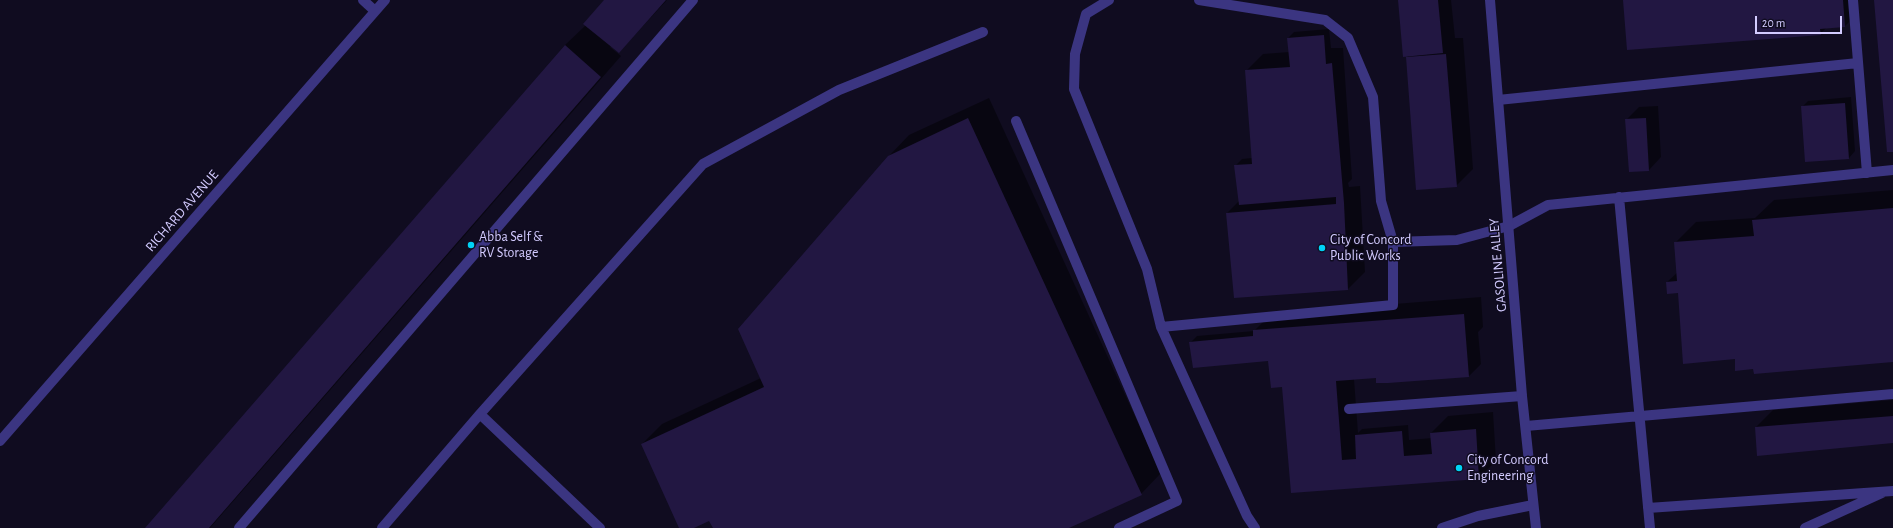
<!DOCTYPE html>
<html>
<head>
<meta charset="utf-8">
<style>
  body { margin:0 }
  #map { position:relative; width:1893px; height:528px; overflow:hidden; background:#100c20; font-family:"Alegreya Sans",sans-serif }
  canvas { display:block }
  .scale { position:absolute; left:1755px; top:16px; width:87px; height:18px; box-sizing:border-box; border:2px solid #d3cbff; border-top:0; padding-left:5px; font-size:12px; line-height:14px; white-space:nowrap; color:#d3cbff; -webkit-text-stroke:3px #100c20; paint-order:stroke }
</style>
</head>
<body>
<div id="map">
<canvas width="1893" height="528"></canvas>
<div class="scale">20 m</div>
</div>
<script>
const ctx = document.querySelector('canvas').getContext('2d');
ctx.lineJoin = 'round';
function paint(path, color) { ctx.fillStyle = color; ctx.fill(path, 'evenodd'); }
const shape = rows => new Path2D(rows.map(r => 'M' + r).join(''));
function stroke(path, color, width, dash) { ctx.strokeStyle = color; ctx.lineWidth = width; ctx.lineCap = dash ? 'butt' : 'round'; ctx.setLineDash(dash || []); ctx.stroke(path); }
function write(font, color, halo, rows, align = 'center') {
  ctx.font = font + ' "Alegreya Sans",sans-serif'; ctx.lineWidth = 3; ctx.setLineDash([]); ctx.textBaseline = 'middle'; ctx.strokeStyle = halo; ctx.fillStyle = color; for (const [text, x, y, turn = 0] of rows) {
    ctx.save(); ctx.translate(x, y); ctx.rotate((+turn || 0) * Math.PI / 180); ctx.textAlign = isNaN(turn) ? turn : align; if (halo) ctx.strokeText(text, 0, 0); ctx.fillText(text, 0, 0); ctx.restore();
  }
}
paint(shape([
  [605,0,667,0,619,52,612,46,610,47,621,56,210,528,146,528,565,45,586,25],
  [1399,0,1451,0,1455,38,1463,38,1473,169,1456,186,1407,57,1409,55],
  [1624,0,1850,0,1851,20,1845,26,1827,27,1820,34],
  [1329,29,1331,48,1343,48,1352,179,1348,183,1349,187,1360,186,1365,272,1348,289,1227,213,1240,200,1235,166,1242,159,1252,158,1246,71,1263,54,1289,52,1288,38,1294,32],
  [1851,97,1855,151,1849,158,1806,161,1802,107,1808,101],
  [989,98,1161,473,1141,494,1067,528,714,528,710,520,692,528,681,528,642,444,662,424,761,378,889,156,909,135],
  [1658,106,1661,157,1649,170,1630,171,1626,120,1639,107],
  [1893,190,1893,361,1754,368,1736,358,1678,292,1667,282,1678,272,1675,243,1696,222,1755,218,1774,200],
  [1481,297,1483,327,1478,332,1481,364,1469,376,1377,377,1354,379,1358,433,1362,429,1408,425,1409,440,1432,438,1431,433,1448,416,1493,412,1496,461,1479,478,1344,488,1283,386,1271,360,1190,343,1197,336,1254,331,1271,314],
  [1893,400,1893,442,1756,427,1773,410]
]), '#0007');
paint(shape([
  [604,0,666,0,619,53,583,24],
  [1398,0,1438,0,1443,53,1403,57],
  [1623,0,1843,0,1845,27,1820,29,1821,35,1627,50],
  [1874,0,1893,0,1893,152,1887,152],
  [1324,35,1326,64,1332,63,1344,203,1348,290,1234,298,1226,213,1336,204,1336,197,1239,205,1234,165,1252,164,1245,70,1290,67,1287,38],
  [565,45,601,77,209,528,145,528],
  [1446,54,1457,187,1416,190,1406,57],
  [1845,103,1849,159,1805,162,1801,106],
  [968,118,1142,495,1069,528,713,528,709,521,694,528,679,528,641,444,764,387,738,329,888,156],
  [1646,118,1649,171,1629,172,1625,119],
  [1893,208,1893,362,1754,374,1753,369,1735,371,1735,359,1683,364,1678,293,1667,294,1666,282,1677,281,1674,242,1754,236,1752,220],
  [1464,314,1469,377,1388,383,1376,383,1376,378,1336,381,1342,460,1356,459,1355,435,1402,431,1404,456,1432,454,1430,433,1476,429,1479,479,1291,493,1282,387,1271,388,1268,361,1193,368,1189,342,1253,336,1253,330],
  [1893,416,1893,443,1757,456,1755,427]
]), '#221742');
stroke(shape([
  [1109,0,1086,14,1075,54,1074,89,1147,269,1161,327,1247,516,1255,528],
  [1199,0,1325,20,1348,38,1373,97,1381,201,1393,242,1457,240,1509,226,1548,205,1893,170],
  [1853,0,1867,173],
  [1498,100,1858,63],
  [1016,121,1177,501,1119,528],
  [1619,197,1650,528],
  [1161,327,1393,305,1393,242],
  [1349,409,1522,396],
  [480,414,600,528],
  [1526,426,1893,394],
  [1648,508,1893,491],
  [239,528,693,0],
  [382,528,480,414,703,164,839,90,983,32],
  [1442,528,1478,516,1533,505],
  [1805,528,1882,493]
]), '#3b3581', 10);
stroke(shape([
  [363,0,375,11],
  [1490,0,1522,396,1536,528],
  [0,441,385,0]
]), '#3b3581', 10);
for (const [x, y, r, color] of [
  [471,245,4,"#00d3f6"],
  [1322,248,4,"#00d3f6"],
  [1459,468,4,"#00d3f6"]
]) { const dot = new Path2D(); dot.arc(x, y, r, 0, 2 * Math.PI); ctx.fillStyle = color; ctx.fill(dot); stroke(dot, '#100c20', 1.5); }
write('14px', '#d3cbff', '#100c20', [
  ["RICHARD AVENUE",182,211,-49],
  ["GASOLINE ALLEY",1498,265,-95]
]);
write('14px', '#d3cbff', '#100c20', [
  ["Abba Self &",479,237],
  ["RV Storage",479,253],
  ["City of Concord",1330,240],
  ["Public Works",1330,256],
  ["City of Concord",1467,460],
  ["Engineering",1467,476]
], 'left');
</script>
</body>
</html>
